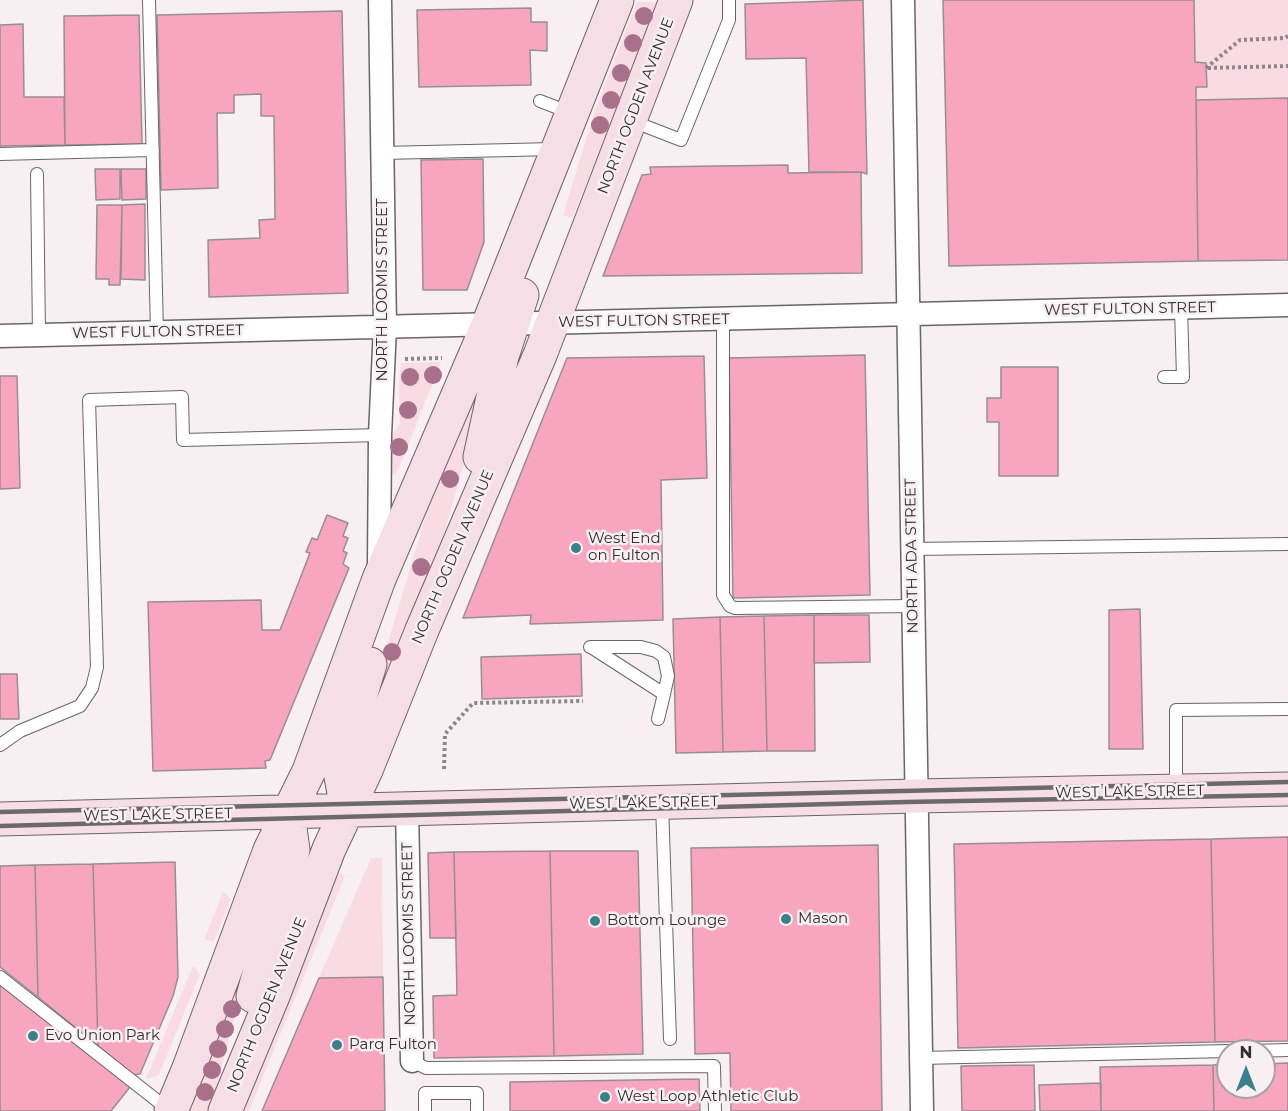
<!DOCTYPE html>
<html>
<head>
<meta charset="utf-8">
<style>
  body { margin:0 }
  #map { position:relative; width:1288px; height:1111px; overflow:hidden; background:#f7eff1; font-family:Montserrat,sans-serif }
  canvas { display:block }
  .north { position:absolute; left:1216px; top:1039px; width:60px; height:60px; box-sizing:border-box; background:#f7eff1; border:2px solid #a8a2a4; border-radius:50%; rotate:0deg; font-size:16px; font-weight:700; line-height:24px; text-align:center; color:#322f30 }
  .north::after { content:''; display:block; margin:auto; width:21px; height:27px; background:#39808a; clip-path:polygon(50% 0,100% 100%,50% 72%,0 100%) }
</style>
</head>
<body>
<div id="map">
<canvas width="1288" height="1111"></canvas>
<div class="north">N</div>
</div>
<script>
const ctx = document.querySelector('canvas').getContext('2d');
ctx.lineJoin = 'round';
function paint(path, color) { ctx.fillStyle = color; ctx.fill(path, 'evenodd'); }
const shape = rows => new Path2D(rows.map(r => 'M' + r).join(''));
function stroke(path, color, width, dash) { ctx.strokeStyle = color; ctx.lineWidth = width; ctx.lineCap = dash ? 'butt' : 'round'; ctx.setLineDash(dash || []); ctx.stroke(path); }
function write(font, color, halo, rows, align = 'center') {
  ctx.font = font + ' Montserrat,sans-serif'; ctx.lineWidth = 5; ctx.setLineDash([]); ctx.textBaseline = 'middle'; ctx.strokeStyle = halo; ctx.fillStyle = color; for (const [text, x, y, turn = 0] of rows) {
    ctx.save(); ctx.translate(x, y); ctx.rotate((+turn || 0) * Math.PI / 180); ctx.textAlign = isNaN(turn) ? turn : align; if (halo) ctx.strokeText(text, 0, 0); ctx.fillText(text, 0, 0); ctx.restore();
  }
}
paint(shape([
  [1194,0,1288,0,1288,98,1196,100,1196,87,1206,87,1206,63,1195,62],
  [637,2,661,2,572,218,563,215,595,110],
  [441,362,396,475,389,472,390,440,400,423,399,384,401,363],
  [483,376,488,378,445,530,383,689,375,686,427,512],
  [371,858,382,858,383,977,319,978],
  [337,872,345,876,249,1111,241,1111],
  [223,892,231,899,214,941,204,940],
  [249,942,258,944,233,1023,213,1099,208,1111,187,1111],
  [193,966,200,974,159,1075,146,1079]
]), '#f9dbe3');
const building = shape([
  [863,0,867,174,861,172,809,172,806,58,746,59,745,4,863,0],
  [943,0,1194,0,1195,62,1206,63,1207,87,1196,87,1198,261,949,266,943,0],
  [531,8,531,22,547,22,547,51,530,50,531,85,419,87,417,10,531,8],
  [342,11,348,293,209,297,208,240,260,238,259,220,275,219,274,116,261,116,261,94,234,95,234,113,217,113,218,188,161,190,157,15,342,11],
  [139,15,142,144,65,145,64,16,139,15],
  [23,24,24,97,64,97,65,145,0,146,0,25,23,24],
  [1288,98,1288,260,1198,261,1196,100,1288,98],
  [483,159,484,242,467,290,423,290,421,160,483,159],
  [788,165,788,173,861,172,862,273,603,276,642,175,651,174,650,167,788,165],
  [95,169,120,169,120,199,96,200,95,169],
  [121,169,146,169,146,199,122,200,121,169],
  [145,204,145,280,121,279,122,205,145,204],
  [97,205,122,205,120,285,109,285,109,279,96,279,97,205],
  [865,355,870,595,733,598,729,358,865,355],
  [704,356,707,478,661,480,663,620,530,624,531,615,463,618,567,358,704,356],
  [1001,367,1058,367,1058,476,999,476,999,422,987,422,987,398,1001,398,1001,367],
  [0,376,17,376,20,488,0,489,0,376],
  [327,515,348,523,343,536,348,538,343,551,347,553,343,564,349,568,270,760,265,761,266,768,153,771,148,602,261,600,262,630,280,630,310,553,306,552,312,538,317,540,327,515],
  [1140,609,1143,749,1109,749,1109,610,1140,609],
  [814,615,815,751,767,751,764,616,814,615],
  [814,615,869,615,870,662,814,663,814,615],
  [764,616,767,751,723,752,720,617,764,616],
  [720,617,723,752,676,753,673,619,720,617],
  [581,654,582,696,482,699,481,657,581,654],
  [0,674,17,674,19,719,0,719,0,674],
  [1288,837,1288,1041,1215,1042,1211,839,1288,837],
  [1211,839,1215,1042,958,1048,954,844,1211,839],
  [878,845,882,1111,731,1111,730,1053,695,1054,691,848,878,845],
  [550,851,554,1056,434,1058,433,996,457,995,454,852,550,851],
  [550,851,638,851,643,1054,554,1056,550,851],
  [454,852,456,938,430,938,428,853,454,852],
  [175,862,178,977,173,996,140,1074,134,1075,98,1046,93,864,175,862],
  [93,864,98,1046,38,997,35,865,93,864],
  [35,865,38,997,0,967,0,866,35,865],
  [383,977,385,1111,262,1111,319,978,383,977],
  [0,984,130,1087,111,1111,0,1111,0,984],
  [1288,1063,1288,1111,1214,1111,1213,1065,1228,1064,1228,1087,1264,1087,1264,1064,1288,1063],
  [1034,1065,1035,1111,962,1111,961,1066,1034,1065],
  [1213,1065,1214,1111,1101,1111,1100,1067,1213,1065],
  [699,1079,700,1111,510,1111,510,1082,699,1079],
  [1101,1083,1101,1111,1040,1111,1039,1085,1101,1083]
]);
paint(building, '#f8a6c0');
stroke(building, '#968f91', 1.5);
const lane = shape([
  [149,0,157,332],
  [540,101,571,113],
  [632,121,681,140,729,20,729,0],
  [383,153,554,149],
  [0,154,153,150],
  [37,174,39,335],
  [723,319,723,595,730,606,735,608,913,606],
  [1164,377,1183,377,1181,308],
  [912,549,1288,544],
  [590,647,641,647,656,651,664,657,668,676,664,694],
  [591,647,664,694,658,719],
  [0,745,20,731,80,706,92,688,97,667,89,400,182,397,183,440,380,435],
  [1176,790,1176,710,1288,709],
  [662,804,670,1039],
  [0,977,169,1110],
  [1252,1051,1288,1050],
  [920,1058,1228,1051],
  [412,1061,426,1068,714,1066,715,1111],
  [425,1111,425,1093,477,1093,477,1111]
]);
const street = shape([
  [903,0,922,1111],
  [0,336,1288,305],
  [379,566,380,435,385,327,380,0],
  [407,808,412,1061]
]);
const secondary = shape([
  [480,457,502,356,522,295],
  [347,809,339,766,370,664],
  [0,819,916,796,1288,789],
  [253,996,293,850,290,828],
  [171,1111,189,1068,270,850,309,771,379,579,488,325,617,0],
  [225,1111,273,996,329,849,366,770,422,630,540,355,676,0]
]);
stroke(lane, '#6b6466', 14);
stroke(street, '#6b6466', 25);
stroke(secondary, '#6b6466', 35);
stroke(shape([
  [1206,68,1240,40,1285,38,1288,36],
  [1208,68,1288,66],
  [405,359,442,358],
  [444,769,445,734,473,703,583,701]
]), '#8c8688', 4, [3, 3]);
stroke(lane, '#fff', 12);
stroke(street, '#fff', 22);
stroke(secondary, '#f6dee6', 33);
stroke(shape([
  [0,812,1288,782],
  [0,826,906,802,1288,795]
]), '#6d696a', 4.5);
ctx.fillStyle = '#a9708b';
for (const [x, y] of [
  [644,16],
  [633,43],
  [621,73],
  [611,100],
  [600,125],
  [433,375],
  [410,377],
  [408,410],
  [399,447],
  [450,479],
  [421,567],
  [392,652],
  [232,1009],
  [225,1029],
  [218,1049],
  [212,1070],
  [205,1092]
]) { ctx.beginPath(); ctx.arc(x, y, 9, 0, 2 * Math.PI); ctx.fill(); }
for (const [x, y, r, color] of [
  [576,548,6,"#39808a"],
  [786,919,6,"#39808a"],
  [595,921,6,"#39808a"],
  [33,1036,6,"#39808a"],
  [337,1045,6,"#39808a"],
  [605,1097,6,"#39808a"]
]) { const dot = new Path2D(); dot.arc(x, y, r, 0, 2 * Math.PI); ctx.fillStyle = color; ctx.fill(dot); stroke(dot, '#f7eff1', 2); }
write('15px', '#322f30', '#f7eff1', [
  ["NORTH OGDEN AVENUE",636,106,-69],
  ["NORTH LOOMIS STREET",383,290,-90],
  ["WEST FULTON STREET",1130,309,-1],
  ["WEST FULTON STREET",644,321,-1],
  ["WEST FULTON STREET",158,332,-1],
  ["NORTH ADA STREET",912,556,-91],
  ["NORTH OGDEN AVENUE",453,557,-67],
  ["WEST LAKE STREET",1130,792,-1],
  ["WEST LAKE STREET",644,803,-1],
  ["WEST LAKE STREET",158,815,-1],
  ["NORTH LOOMIS STREET",409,934,-91],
  ["NORTH OGDEN AVENUE",267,1005,-68]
]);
write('15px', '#322f30', '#f7eff1', [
  ["West End",588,539],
  ["on Fulton",588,556],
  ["Mason",798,919],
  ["Bottom Lounge",607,921],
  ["Evo Union Park",45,1036],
  ["Parq Fulton",349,1045],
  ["West Loop Athletic Club",617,1097]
], 'left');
</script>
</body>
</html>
